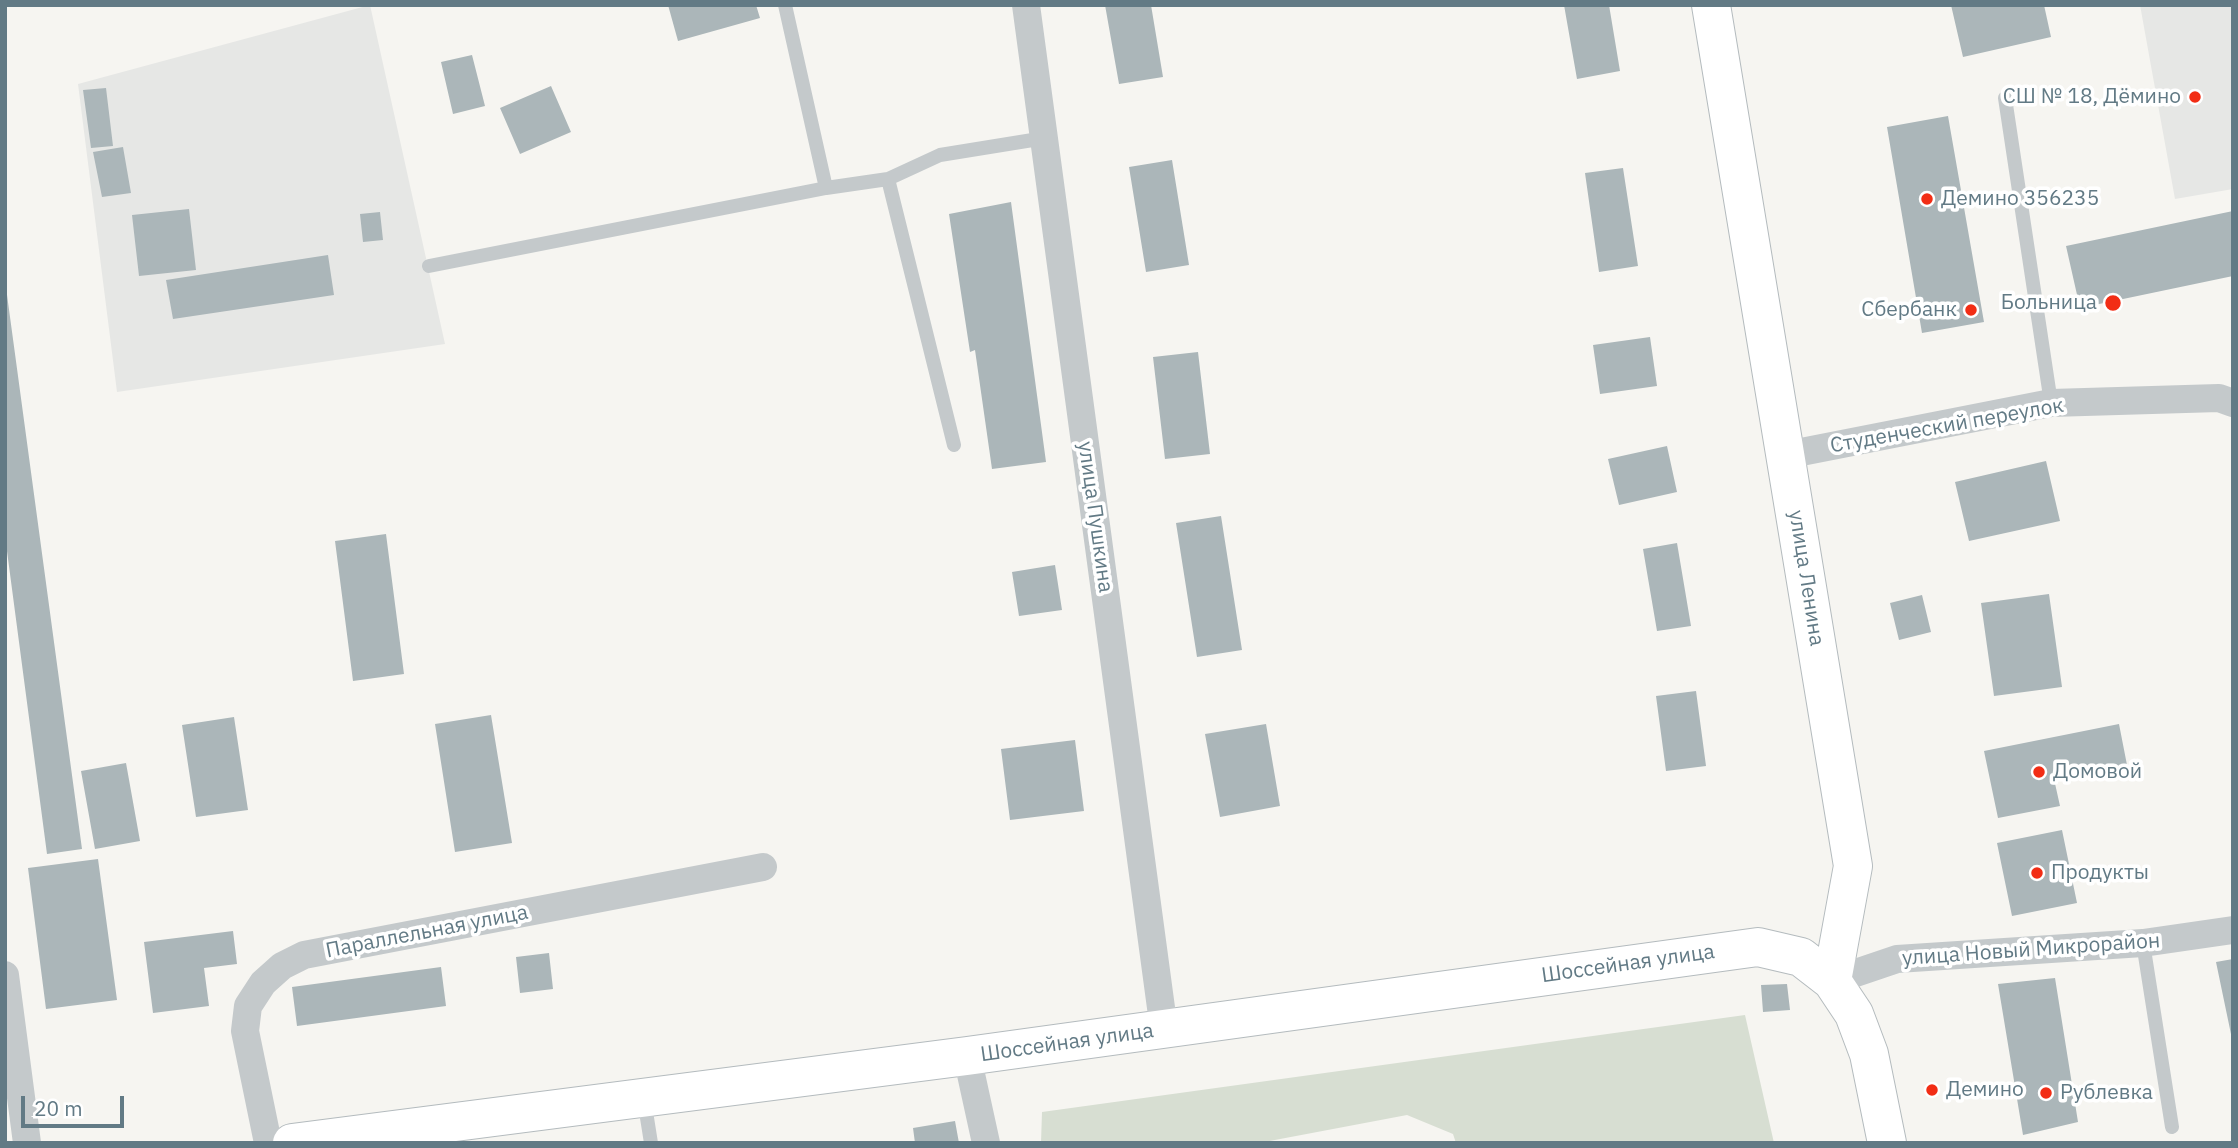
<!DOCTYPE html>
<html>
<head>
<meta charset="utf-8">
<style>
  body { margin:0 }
  #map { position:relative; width:2238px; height:1148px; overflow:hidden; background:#f6f5f1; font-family:"IBM Plex Sans",sans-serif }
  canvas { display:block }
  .frame { position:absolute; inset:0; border:7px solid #627a85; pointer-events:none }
  .scale { position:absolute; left:21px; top:1096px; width:103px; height:32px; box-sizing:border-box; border:4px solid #627a85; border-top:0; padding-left:9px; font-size:21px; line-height:24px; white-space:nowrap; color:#627a85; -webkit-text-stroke:5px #fff; paint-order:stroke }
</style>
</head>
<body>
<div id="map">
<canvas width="2238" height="1148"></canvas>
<div class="frame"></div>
<div class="scale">20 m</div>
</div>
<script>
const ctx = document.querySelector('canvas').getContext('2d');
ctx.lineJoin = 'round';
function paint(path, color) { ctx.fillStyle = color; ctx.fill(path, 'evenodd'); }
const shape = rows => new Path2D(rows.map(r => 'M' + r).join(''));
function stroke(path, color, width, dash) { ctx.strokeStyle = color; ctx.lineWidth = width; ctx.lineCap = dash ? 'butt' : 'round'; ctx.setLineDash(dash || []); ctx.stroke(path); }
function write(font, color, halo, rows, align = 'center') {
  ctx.font = font + ' "IBM Plex Sans",sans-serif'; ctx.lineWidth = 7; ctx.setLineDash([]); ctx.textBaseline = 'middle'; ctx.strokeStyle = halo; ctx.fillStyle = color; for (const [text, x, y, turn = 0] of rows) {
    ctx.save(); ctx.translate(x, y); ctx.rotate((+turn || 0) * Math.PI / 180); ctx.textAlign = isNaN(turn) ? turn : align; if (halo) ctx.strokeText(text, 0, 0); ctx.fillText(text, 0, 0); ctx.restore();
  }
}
paint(shape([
  [370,5,445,344,117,392,78,84],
  [2140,5,2233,5,2233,189,2175,199]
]), '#e6e7e5');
paint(shape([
  [1745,1015,1774,1143,1456,1143,1453,1134,1407,1115,1259,1143,1041,1143,1042,1112]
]), '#d7ded2');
paint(shape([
  [668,5,756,5,760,18,678,41],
  [1105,5,1151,5,1163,77,1119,84],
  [1564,5,1609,5,1620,71,1577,79],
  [1951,5,2044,5,2051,37,1963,57],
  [472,55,485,106,453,114,441,62],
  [551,86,571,132,520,154,500,108],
  [106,88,113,146,91,148,83,90],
  [1948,116,1984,322,1922,333,1887,127],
  [123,147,131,193,102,197,93,152],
  [1172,160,1189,265,1146,272,1129,167],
  [1623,168,1638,266,1599,272,1585,173],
  [1011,202,1046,462,992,469,975,350,970,352,949,214],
  [189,209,196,270,139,276,132,215],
  [2233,211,2233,276,2080,308,2066,246],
  [380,212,383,240,363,242,360,214],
  [328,255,334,295,173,319,166,280],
  [5,280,82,849,47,854,5,536],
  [1650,337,1657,386,1600,394,1593,345],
  [1198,352,1210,454,1165,459,1153,357],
  [1667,446,1677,492,1619,505,1608,459],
  [2046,461,2060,521,1969,541,1955,482],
  [1221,516,1242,650,1197,657,1176,523],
  [386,534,404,674,353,681,335,541],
  [1677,543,1691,626,1657,631,1643,549],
  [1055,565,1062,610,1019,616,1012,572],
  [2049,594,2062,687,1994,696,1981,603],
  [1922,595,1931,632,1899,640,1890,603],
  [1696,691,1706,766,1666,771,1656,696],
  [491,715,512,843,455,852,435,724],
  [234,717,248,810,196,817,182,725],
  [1266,724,1280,806,1220,817,1205,734],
  [2119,724,2127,765,2054,779,2060,806,1998,818,1984,751],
  [1075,740,1084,811,1010,820,1001,749],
  [126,763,140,841,95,849,81,771],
  [2062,830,2077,903,2012,916,1997,843],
  [98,859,117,1000,46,1009,28,868],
  [233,931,237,964,204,968,209,1006,153,1013,144,942],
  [549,953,553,989,520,993,516,957],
  [2233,959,2233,1039,2232,1039,2216,962],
  [441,967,446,1006,297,1026,292,987],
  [2055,978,2078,1122,2023,1135,1998,984],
  [1787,984,1790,1010,1763,1012,1761,985],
  [955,1121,959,1143,915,1143,913,1128]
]), '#abb6b9');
const secondary = shape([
  [1711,5,1853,866,1832,981,1854,1014,1869,1054,1887,1143],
  [292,1143,967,1056,1758,947,1801,957,1832,981]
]);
stroke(secondary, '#b4bbbe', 40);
stroke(shape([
  [785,5,826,188],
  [2005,98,2051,403],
  [888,179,954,445],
  [429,266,826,188,888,179,940,155,1045,138],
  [2143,943,2172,1127],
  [644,1099,651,1143]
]), '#c4c9cb', 14);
stroke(shape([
  [1026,5,1164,1030],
  [1786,455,2051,403,2219,398,2233,403],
  [5,975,27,1143],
  [1832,981,1897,959,2143,943,2233,930],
  [967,1056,986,1143],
  [268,1143,245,1031,248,1006,263,983,282,966,304,955,763,867]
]), '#c4c9cb', 28);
stroke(secondary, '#fff', 38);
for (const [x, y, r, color] of [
  [2195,97,7,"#f22d15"],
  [1927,199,7,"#f22d15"],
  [2113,303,9,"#f22d15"],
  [1971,310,7,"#f22d15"],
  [2039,772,7,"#f22d15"],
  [2037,873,7,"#f22d15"],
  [1932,1090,7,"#f22d15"],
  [2046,1093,7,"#f22d15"]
]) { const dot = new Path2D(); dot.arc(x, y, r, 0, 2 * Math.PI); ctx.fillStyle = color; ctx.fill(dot); stroke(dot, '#fff', 2.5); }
write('21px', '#627a85', '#fff', [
  ["СШ № 18, Дёмино",2181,97,"right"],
  ["Демино 356235",1941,199],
  ["Больница",2097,303,"right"],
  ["Сбербанк",1957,310,"right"],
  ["Домовой",2053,772],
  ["Продукты",2051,873],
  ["Демино",1946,1090],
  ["Рублевка",2060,1093]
], 'left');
write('21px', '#627a85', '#fff', [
  ["Студенческий переулок",1947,426,-10],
  ["улица Пушкина",1095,517,82],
  ["улица Ленина",1806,578,81],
  ["Параллельная улица",427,932,-11],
  ["улица Новый Микрорайон",2031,950,-4],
  ["Шоссейная улица",1628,964,-8],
  ["Шоссейная улица",1067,1043,-8]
]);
</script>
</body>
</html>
